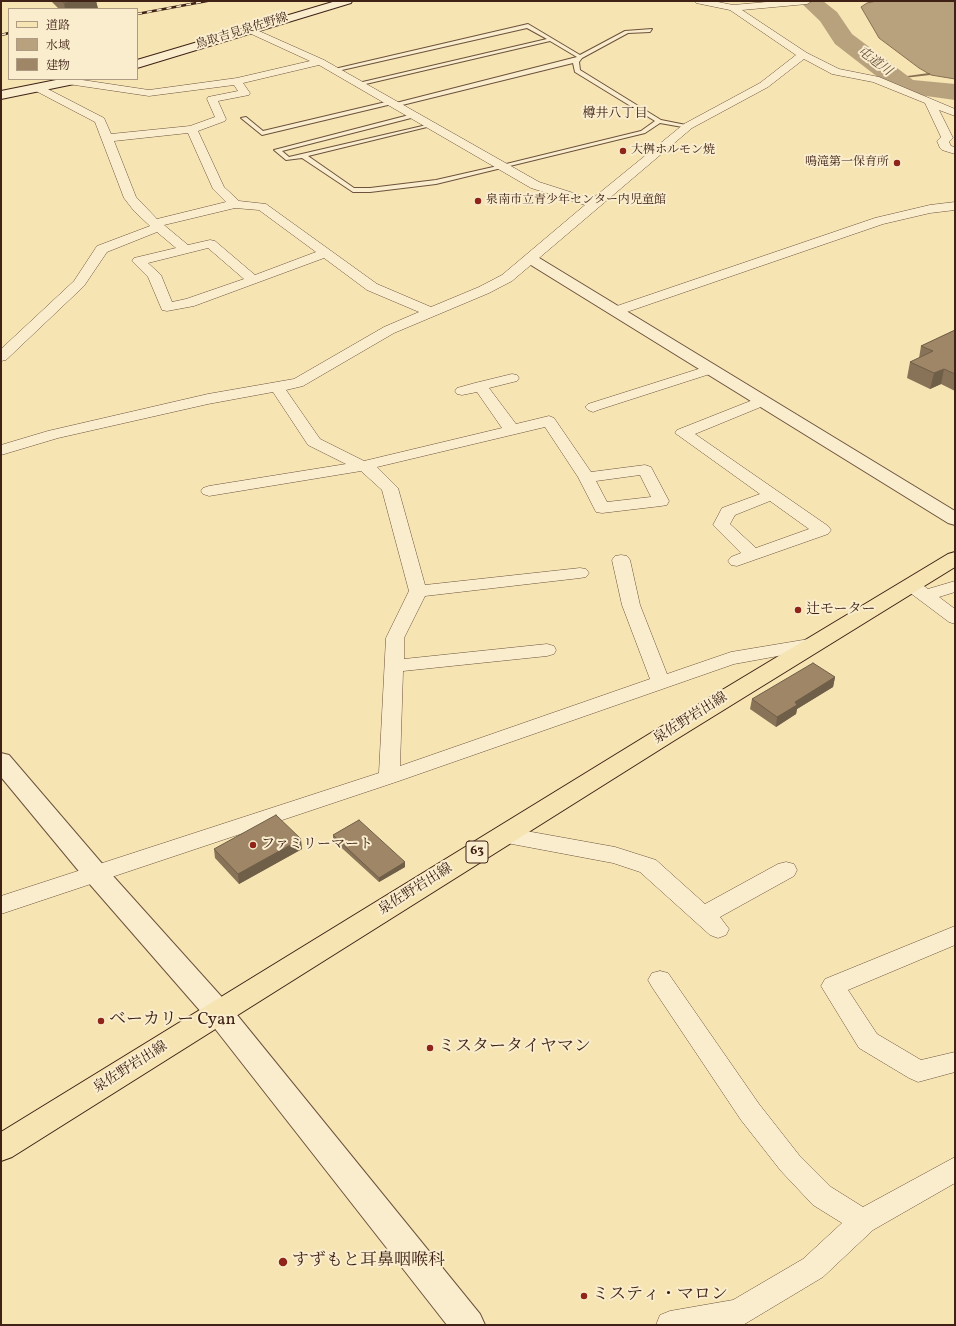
<!DOCTYPE html>
<html>
<head>
<meta charset="utf-8">
<style>
  body { margin:0 }
  #map { position:relative; width:956px; height:1326px; overflow:hidden; background:#f6e4b3; font-family:Vollkorn,"Noto Serif JP",serif }
  canvas { display:block }
  .frame { position:absolute; inset:0; border:2px solid #3f2115; pointer-events:none }
  .legend { position:absolute; left:8px; top:8px; width:130px; height:72px; box-sizing:border-box; background:#f9edce; border:1px solid #af9b84; margin:0; padding:5px 7px; list-style:none; font-size:12px; color:#3f2115 }
  .legend li { display:flex; align-items:center; gap:8px; height:20px }
  .legend b { width:20px; border:1px solid #af9b84 }
</style>
</head>
<body>
<div id="map">
<canvas width="956" height="1326"></canvas>
<div class="frame"></div>
<ul class="legend">
<li><b style="height:5px;background:#f6e4b3"></b>道路</li>
<li><b style="height:11px;background:#b8a27d"></b>水域</li>
<li><b style="height:11px;background:#9e8667"></b>建物</li>
</ul>
</div>
<script>
const ctx = document.querySelector('canvas').getContext('2d');
ctx.lineJoin = 'round';
function paint(path, color) { ctx.fillStyle = color; ctx.fill(path, 'evenodd'); }
const shape = rows => new Path2D(rows.map(r => 'M' + r).join(''));
function stroke(path, color, width, dash) { ctx.strokeStyle = color; ctx.lineWidth = width; ctx.lineCap = dash ? 'butt' : 'round'; ctx.setLineDash(dash || []); ctx.stroke(path); }
function write(font, color, halo, rows, align = 'center') {
  ctx.font = font + ' Vollkorn,"Noto Serif JP",serif'; ctx.lineWidth = 4; ctx.setLineDash([]); ctx.textBaseline = 'middle'; ctx.strokeStyle = halo; ctx.fillStyle = color; for (const [text, x, y, turn = 0] of rows) {
    ctx.save(); ctx.translate(x, y); ctx.rotate((+turn || 0) * Math.PI / 180); ctx.textAlign = isNaN(turn) ? turn : align; if (halo) ctx.strokeText(text, 0, 0); ctx.fillText(text, 0, 0); ctx.restore();
  }
}
const water = shape([
  [877,1,955,1,955,79,931,75,919,68,879,38,861,7,867,3,877,1]
]);
paint(water, '#b8a27d');
stroke(water, '#886e53', 1);
paint(shape([
  [929,73,930,73,930,75,895,79,893,78,929,73]
]), '#886e53');
paint(shape([
  [799,1,823,1,837,12,852,34,913,80,955,84,955,100,897,92,835,44,820,21,799,1]
]), '#b8a27d');
const service = shape([
  [528,24,580,55,625,31,652,29,650,32,628,33,582,58,579,62,580,70,661,120,691,126,688,128,660,123,645,133,436,184,370,192,353,192,302,158,286,160,274,150,413,114,415,115,415,117,282,151,289,157,431,124,431,126,308,156,354,188,370,188,436,180,502,165,641,131,655,121,575,72,573,63,394,107,392,104,262,135,241,118,246,117,263,131,390,101,392,104,577,57,550,41,357,86,354,84,547,39,527,28,333,72,330,70,528,24]
]);
const minor = shape([
  [694,1,713,1,733,5,778,1,812,1,807,4,742,10,807,53,839,69,879,77,955,109,955,116,939,110,953,138,949,142,951,146,955,147,955,154,942,150,940,148,937,141,941,137,925,103,873,82,832,74,804,59,768,87,692,128,512,281,489,293,394,333,303,386,286,390,320,439,364,461,502,428,477,392,462,395,457,394,455,391,457,388,475,383,512,374,517,375,519,378,517,381,489,388,516,424,549,416,554,418,591,472,645,465,651,467,669,501,667,505,661,506,602,513,596,512,578,477,545,427,377,467,398,488,425,585,580,568,586,569,589,573,586,577,580,578,425,596,404,638,404,659,547,644,554,646,556,650,554,654,547,656,403,671,400,766,650,679,622,605,612,560,615,556,621,555,627,556,630,560,640,605,667,674,731,652,815,638,822,640,824,644,822,648,734,664,396,782,1,914,1,896,379,773,386,638,409,591,382,490,361,471,209,496,203,494,201,491,203,488,209,486,346,464,308,445,273,392,208,404,58,438,1,455,1,445,48,431,208,394,294,379,384,327,419,312,367,290,324,258,194,306,167,311,162,310,148,277,132,261,134,258,176,248,157,232,107,252,84,286,6,360,1,361,1,349,74,281,97,246,150,226,134,211,124,198,95,122,34,90,33,88,34,86,42,86,104,118,111,134,190,126,215,117,207,99,208,97,238,91,234,85,149,96,68,84,63,81,64,79,76,79,149,90,237,78,310,61,247,32,245,30,250,27,324,60,539,182,592,199,684,124,760,83,796,55,730,10,696,3,694,1],
  [319,65,531,188,585,205,502,275,479,287,431,307,377,284,266,204,239,201,224,187,198,131,225,121,226,119,218,101,249,95,250,93,243,83,319,65],
  [188,133,213,189,226,202,157,219,136,197,114,141,188,133],
  [235,208,259,210,316,252,255,275,215,241,210,240,188,245,164,225,235,208],
  [208,248,244,279,186,299,172,302,161,275,148,263,208,248],
  [640,475,651,497,607,502,596,481,640,475],
  [955,202,955,210,930,213,883,224,621,314,611,314,609,311,611,308,875,218,930,205,955,202],
  [711,365,716,366,718,369,716,372,598,410,593,412,588,410,585,407,588,404,711,365],
  [763,396,768,398,771,401,768,404,695,434,828,526,831,530,828,534,737,566,731,565,728,561,731,557,741,553,713,525,722,508,760,494,675,433,677,430,763,396],
  [770,501,809,529,756,548,730,524,735,515,770,501],
  [911,580,917,581,928,589,955,581,955,592,939,597,955,609,955,624,949,622,905,589,902,585,905,581,911,580],
  [504,827,615,847,656,860,705,904,778,864,786,862,794,864,797,870,794,876,720,917,729,929,726,935,718,938,710,935,640,872,613,863,496,841,493,835,496,829,504,827],
  [955,926,955,945,848,990,877,1034,921,1060,955,1052,955,1072,918,1082,909,1078,859,1048,821,986,825,979,955,926],
  [660,971,668,973,759,1104,799,1155,831,1187,863,1207,955,1157,955,1183,873,1230,823,1277,743,1325,656,1325,660,1315,670,1311,733,1300,803,1259,842,1223,813,1205,781,1171,741,1120,652,987,648,980,652,973,660,971]
]);
const tertiary = shape([
  [531,254,536,256,955,511,955,525,948,523,526,262,523,259,526,256,531,254],
  [1,753,9,755,105,867,229,1005,480,1314,485,1325,447,1325,209,1021,87,881,1,777,1,753]
]);
const secondary = shape([
  [336,1,352,1,351,3,137,68,137,60,336,1],
  [61,79,85,79,79,83,1,99,1,91,61,79]
]);
const primary = shape([
  [955,552,955,567,675,740,12,1157,1,1161,1,1132,659,728,948,554,955,552]
]);
stroke(service, '#6d523c', 2);
stroke(minor, '#6d523c', 1);
stroke(tertiary, '#6d523c', 2);
stroke(secondary, '#3f2115', 2);
stroke(primary, '#3f2115', 2);
paint(service, '#f9edce');
paint(minor, '#f9edce');
paint(tertiary, '#f9edce');
paint(secondary, '#f9edce');
paint(primary, '#f6e4b3');
const rail = shape([
  [137,14,207,1],
  [1,35,9,33]
]);
stroke(rail, '#3f2115', 2.5);
stroke(rail, '#f9edce', 1.5, [5]);
paint(shape([
  [51,1,96,1,98,9,59,9],
  [955,330,955,391,941,384,930,389,907,378,910,362,919,358,921,346],
  [835,677,833,687,797,709,796,714,776,727,750,709,752,699],
  [333,835,405,862,405,867,379,882,333,840],
  [214,849,302,849,239,884,215,858]
]), '#887359');
paint(shape([
  [80,1,96,1,98,9,65,9,64,3],
  [944,369,941,384,930,389,934,373],
  [835,677,833,687,797,709,796,714,776,727,777,717,795,702],
  [301,839,302,849,239,884,238,874],
  [405,862,405,867,379,882,379,878]
]), '#6f5e48');
const building = shape([
  [61,1,80,1,64,3,61,1],
  [955,330,955,374,944,369,934,373,910,362,933,351,921,346,955,330],
  [813,663,835,677,795,702,797,705,777,717,752,699,813,663],
  [276,815,301,839,238,874,214,849,276,815],
  [359,820,405,862,379,878,333,835,359,820]
]);
paint(building, '#9e8667');
stroke(building, '#6f5e48', 1);
for (const [x, y, r, color] of [
  [623,151,4,"#8f2418"],
  [897,163,4,"#8f2418"],
  [478,201,4,"#8f2418"],
  [798,610,4,"#8f2418"],
  [253,845,4,"#8f2418"],
  [101,1021,4,"#8f2418"],
  [430,1048,4,"#8f2418"],
  [283,1262,5,"#8f2418"],
  [584,1296,4,"#8f2418"]
]) { const dot = new Path2D(); dot.arc(x, y, r, 0, 2 * Math.PI); ctx.fillStyle = color; ctx.fill(dot); stroke(dot, '#f9edce', 1.5); }
write('12px', '#3f2115', '#f9edce', [
  ["鳥取吉見泉佐野線",242,32,-17]
]);
write('12px', '#3f2115', '#f9edce', [
  ["大桝ホルモン焼",631,151],
  ["鳴滝第一保育所",889,163,"right"],
  ["泉南市立青少年センター内児童館",486,201]
], 'left');
write('italic 13px', '#694e39', '#f9edce', [
  ["屯道川",874,62,37]
]);
write('13px', '#3f2115', '#f9edce', [
  ["樽井八丁目",615,115]
]);
for (const [x, y, w] of [
  [477,852,22]
]) { const box = new Path2D(); box.roundRect(x - w / 2, y - 11, w, 22, 3); ctx.fillStyle = '#f9edce'; ctx.fill(box); stroke(box, '#3f2115', 1); }
write('bold 13px', '#3f2115', null, [
  ["63",477,852]
]);
write('14px', '#3f2115', '#f9edce', [
  ["辻モーター",806,610],
  ["ファミリーマート",261,845]
], 'left');
write('14px', '#3f2115', '#f9edce', [
  ["泉佐野岩出線",691,719,-32],
  ["泉佐野岩出線",416,890,-32],
  ["泉佐野岩出線",131,1068,-32]
]);
write('17px', '#3f2115', '#f9edce', [
  ["ベーカリー Cyan",109,1021],
  ["ミスタータイヤマン",438,1048],
  ["すずもと耳鼻咽喉科",292,1262],
  ["ミスティ・マロン",592,1296]
], 'left');
</script>
</body>
</html>
